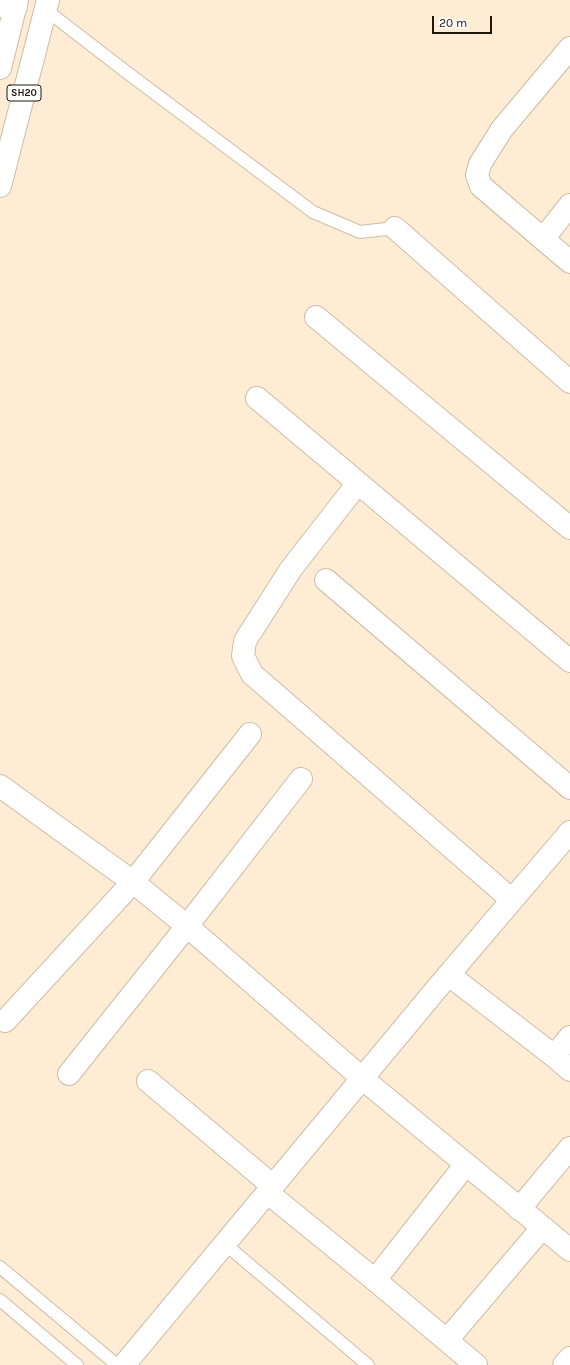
<!DOCTYPE html>
<html>
<head>
<meta charset="utf-8">
<style>
  body { margin:0 }
  #map { position:relative; width:570px; height:1365px; overflow:hidden; background:#ffecd4; font-family:Karla,sans-serif }
  canvas { display:block }
  .scale { position:absolute; left:432px; top:16px; width:60px; height:18px; box-sizing:border-box; border:2px solid #1e170f; border-top:0; padding-left:5px; font-size:12px; line-height:14px; white-space:nowrap; color:#1e170f; -webkit-text-stroke:3px #fff; paint-order:stroke }
</style>
</head>
<body>
<div id="map">
<canvas width="570" height="1365"></canvas>
<div class="scale">20 m</div>
</div>
<script>
const ctx = document.querySelector('canvas').getContext('2d');
ctx.lineJoin = 'round';
const shape = rows => new Path2D(rows.map(r => 'M' + r).join(''));
function stroke(path, color, width, dash) { ctx.strokeStyle = color; ctx.lineWidth = width; ctx.lineCap = dash ? 'butt' : 'round'; ctx.setLineDash(dash || []); ctx.stroke(path); }
function write(font, color, halo, rows, align = 'center') {
  ctx.font = font + ' Karla,sans-serif'; ctx.lineWidth = 3.5; ctx.setLineDash([]); ctx.textBaseline = 'middle'; ctx.strokeStyle = halo; ctx.fillStyle = color; for (const [text, x, y, turn = 0] of rows) {
    ctx.save(); ctx.translate(x, y); ctx.rotate((+turn || 0) * Math.PI / 180); ctx.textAlign = isNaN(turn) ? turn : align; if (halo) ctx.strokeText(text, 0, 0); ctx.fillText(text, 0, 0); ctx.restore();
  }
}
const lane = shape([
  [46,10,125,71,313,212,360,232,395,228],
  [225,1244,368,1365],
  [0,1267,117,1365],
  [0,1300,77,1365]
]);
const street = shape([
  [0,6,16,7],
  [570,48,502,129,480,164,477,175,481,186,570,262],
  [395,228,570,382],
  [543,239,570,205],
  [316,317,570,528],
  [257,398,570,661],
  [358,483,291,569,245,641,243,656,252,674,512,900],
  [326,580,570,788],
  [0,786,133,882,187,926,363,1079,570,1250],
  [449,975,554,1056,570,1070],
  [5,1021,133,882,250,734],
  [554,1056,570,1037],
  [69,1074,187,926,301,779],
  [148,1081,273,1186],
  [268,1193,375,1280,476,1365],
  [519,1209,570,1148],
  [375,1280,466,1164],
  [447,1340,542,1228],
  [124,1365,439,986,570,832],
  [564,1365,570,1358]
]);
const primary = shape([
  [0,68,17,0],
  [0,186,48,0]
]);
stroke(lane, '#cebca5', 14);
stroke(street, '#cebca5', 24);
stroke(primary, '#cebca5', 24);
stroke(lane, '#fff', 12);
stroke(street, '#fff', 22);
stroke(primary, '#fff', 22);
for (const [x, y, w] of [
  [24,93,34]
]) { const box = new Path2D(); box.roundRect(x - w / 2, y - 8, w, 16, 3); ctx.fillStyle = '#fff'; ctx.fill(box); stroke(box, '#1e170f', 1); }
write('bold 10px', '#1e170f', null, [
  ["SH20",24,93]
]);
</script>
</body>
</html>
